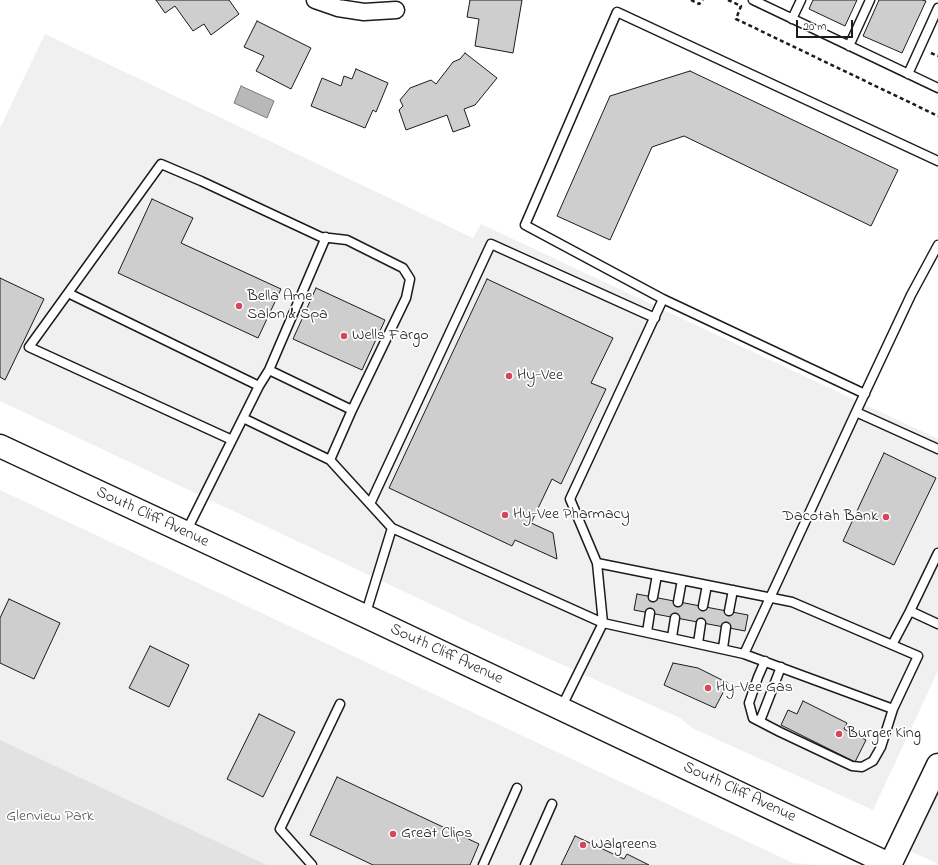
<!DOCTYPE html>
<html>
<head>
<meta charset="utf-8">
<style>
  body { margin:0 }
  #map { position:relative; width:938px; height:865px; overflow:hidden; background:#fff; font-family:"Indie Flower",sans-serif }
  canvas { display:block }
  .scale { position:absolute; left:796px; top:20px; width:57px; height:18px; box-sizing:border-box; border:2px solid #1c1c1c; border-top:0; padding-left:5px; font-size:12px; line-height:14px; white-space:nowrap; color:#1c1c1c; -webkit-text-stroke:3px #fff; paint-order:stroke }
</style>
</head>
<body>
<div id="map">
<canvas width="938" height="865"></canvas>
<div class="scale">20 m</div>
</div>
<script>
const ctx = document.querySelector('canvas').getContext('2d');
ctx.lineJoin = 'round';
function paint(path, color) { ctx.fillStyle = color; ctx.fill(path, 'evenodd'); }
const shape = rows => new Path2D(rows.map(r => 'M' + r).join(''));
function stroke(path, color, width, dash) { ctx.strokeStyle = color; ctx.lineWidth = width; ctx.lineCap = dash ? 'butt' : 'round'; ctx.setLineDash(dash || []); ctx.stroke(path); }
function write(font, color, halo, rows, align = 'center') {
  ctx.font = font + ' "Indie Flower",sans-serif'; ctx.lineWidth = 3.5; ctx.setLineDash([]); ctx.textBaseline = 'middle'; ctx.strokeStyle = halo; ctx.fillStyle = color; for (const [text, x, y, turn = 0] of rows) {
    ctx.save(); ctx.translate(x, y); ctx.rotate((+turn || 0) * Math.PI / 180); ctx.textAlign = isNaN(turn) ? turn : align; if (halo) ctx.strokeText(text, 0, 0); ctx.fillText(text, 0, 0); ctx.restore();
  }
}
paint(shape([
  [45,34,473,238,481,224,938,439,938,671,873,810,692,728,680,718,494,634,0,401,0,128],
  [0,490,793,863,815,865,267,865,0,740],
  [938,788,938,864,908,850]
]), '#f0f0f0');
paint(shape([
  [0,740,267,865,0,865]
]), '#e2e2e2');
const water = shape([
  [241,86,274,101,267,118,234,103,241,86]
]);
paint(water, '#b8b8b8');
stroke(water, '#7a7a7a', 1);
const building = shape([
  [156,0,229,0,239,14,211,35,204,24,193,31,175,6,165,13,156,0],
  [470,0,522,0,513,53,475,46,479,19,467,17,470,0],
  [813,0,857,0,845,26,809,9,813,0],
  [879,0,922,0,926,1,902,53,863,36,879,0],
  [257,21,311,48,291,89,256,71,264,56,244,47,257,21],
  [465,53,497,78,475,105,464,109,470,126,453,132,447,115,406,130,399,110,403,106,400,100,410,88,431,80,436,84,453,62,460,59,465,53],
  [356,69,388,83,376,112,373,110,365,128,311,106,322,78,341,86,344,76,352,79,356,69],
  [690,71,898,170,871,226,684,136,652,147,610,240,557,216,610,96,690,71],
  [152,199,193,218,181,243,281,289,258,338,118,273,152,199],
  [0,278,44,299,5,380,0,377,0,278],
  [487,279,613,338,591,383,606,389,561,484,552,479,531,523,553,533,557,559,515,540,512,546,389,488,487,279],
  [316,288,385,320,362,370,293,339,316,288],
  [884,453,936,478,894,565,843,541,884,453],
  [637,594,748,615,745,631,634,610,637,594],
  [9,599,60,623,34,679,0,663,0,618,9,599],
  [150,646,189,665,169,707,129,688,150,646],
  [673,663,698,668,728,683,715,708,664,685,673,663],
  [803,701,847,723,844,729,866,740,855,762,781,725,788,710,797,714,803,701],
  [259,714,295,732,263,797,227,779,259,714],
  [337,777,479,844,470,865,373,865,310,835,337,777],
  [575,836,624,859,627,854,649,865,561,865,575,836]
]);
paint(building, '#cecece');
stroke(building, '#1c1c1c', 1);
const lane = shape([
  [753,0,938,88],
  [792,19,801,0],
  [849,46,870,0],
  [908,74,938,8],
  [68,293,161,164,201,181,321,237,347,240,403,268,410,279,406,298,352,410],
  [663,299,865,394],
  [269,370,326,237],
  [856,412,938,449],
  [243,418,330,460,392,528],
  [232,440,29,347,68,293,259,386,269,370,352,410,330,460],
  [370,504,491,244,655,318],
  [186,532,259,386],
  [597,563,570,499,663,299,525,225,617,12,938,161],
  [597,563,792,602,918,656,893,709,744,654,603,623,597,563],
  [653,597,657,575],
  [678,602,682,580],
  [703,606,707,585],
  [729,611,733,590],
  [910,611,938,553],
  [365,616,392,528,603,623,561,708],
  [647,632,650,613],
  [672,637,675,618],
  [698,643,701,623],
  [892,645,910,611,938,624],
  [723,648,726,627],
  [744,654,856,412,911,295,938,245],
  [765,661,758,677,749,703,753,718,780,732,852,766,862,767,873,761,881,747,893,709],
  [760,721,781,667],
  [312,865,280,829,340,704],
  [483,865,517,788],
  [525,865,552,804]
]);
const street = shape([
  [315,0,338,8,364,12,396,10]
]);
const secondary = shape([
  [0,446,365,616,891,865],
  [890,865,938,765]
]);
stroke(lane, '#1c1c1c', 11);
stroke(street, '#1c1c1c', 19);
stroke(secondary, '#1c1c1c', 25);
stroke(shape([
  [691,0,699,4,703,0],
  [728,0,741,6,736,19,938,116],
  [931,53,938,56]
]), '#1c1c1c', 2.5, [4, 3]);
stroke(lane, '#fff', 8);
stroke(street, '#fff', 16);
stroke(secondary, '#fff', 22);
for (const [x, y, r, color] of [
  [239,306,4,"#d1495b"],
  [344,336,4,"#d1495b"],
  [509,376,4,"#d1495b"],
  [505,515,4,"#d1495b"],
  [886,517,4,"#d1495b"],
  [708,688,4,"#d1495b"],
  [839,734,4,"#d1495b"],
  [393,834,4,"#d1495b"],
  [583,845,4,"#d1495b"]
]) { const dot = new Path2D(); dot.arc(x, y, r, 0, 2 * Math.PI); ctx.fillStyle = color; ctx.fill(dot); stroke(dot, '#fff', 1.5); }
write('16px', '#1c1c1c', '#fff', [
  ["Bella Ame",247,297],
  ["Salon & Spa",247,315],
  ["Wells Fargo",352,336],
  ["Hy-Vee",517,376],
  ["Hy-Vee Pharmacy",513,515],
  ["Dacotah Bank",878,517,"right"],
  ["Hy-Vee Gas",716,688],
  ["Burger King",847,734],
  ["Great Clips",401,834],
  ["Walgreens",591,845]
], 'left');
write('16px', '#1c1c1c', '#fff', [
  ["South Cliff Avenue",152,518,25],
  ["South Cliff Avenue",446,655,25],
  ["South Cliff Avenue",739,793,25]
]);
write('16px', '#575757', '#fff', [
  ["Glenview Park",50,817]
]);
</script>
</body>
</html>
